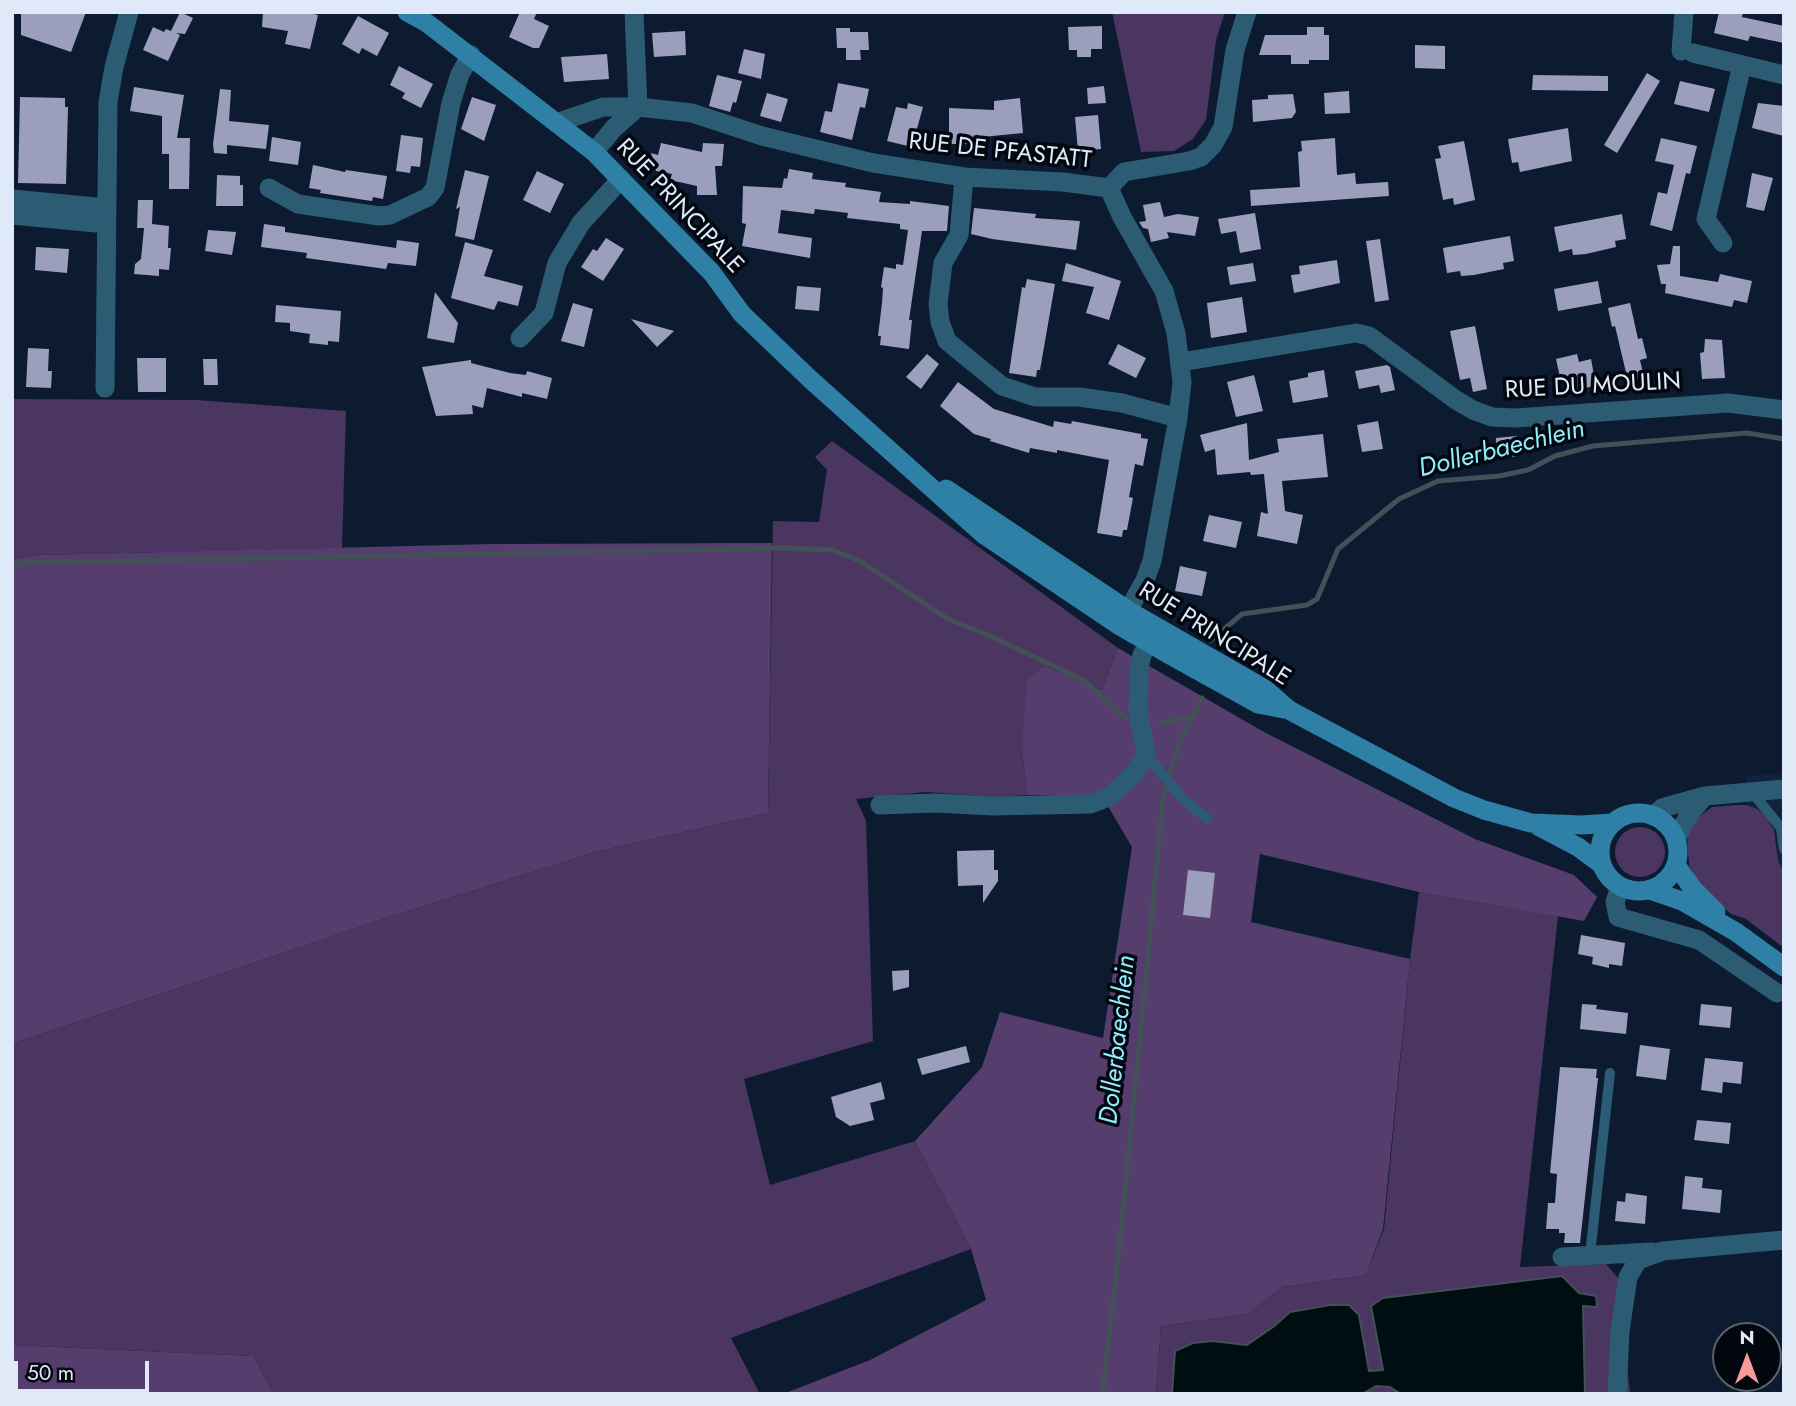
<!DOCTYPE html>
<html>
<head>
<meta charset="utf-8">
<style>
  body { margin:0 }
  #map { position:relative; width:1796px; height:1406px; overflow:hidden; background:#0c1b2f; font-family:Jost,sans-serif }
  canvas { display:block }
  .frame { position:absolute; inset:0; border:14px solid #dfe9f8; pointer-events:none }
  .north { position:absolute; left:1712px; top:1322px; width:70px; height:70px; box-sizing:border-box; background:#02060e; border:2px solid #5a616c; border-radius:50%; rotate:0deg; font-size:19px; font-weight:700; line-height:28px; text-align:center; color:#dfe9f8 }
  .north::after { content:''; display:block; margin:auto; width:24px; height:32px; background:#f59b9c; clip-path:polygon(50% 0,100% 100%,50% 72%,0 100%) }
  .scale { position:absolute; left:14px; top:1361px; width:135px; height:32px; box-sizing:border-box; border:4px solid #dfe9f8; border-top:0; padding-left:9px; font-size:21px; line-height:24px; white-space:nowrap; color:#dfe9f8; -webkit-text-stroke:5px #02060e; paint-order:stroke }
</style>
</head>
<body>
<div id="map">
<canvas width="1796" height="1406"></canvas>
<div class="frame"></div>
<div class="north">N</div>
<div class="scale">50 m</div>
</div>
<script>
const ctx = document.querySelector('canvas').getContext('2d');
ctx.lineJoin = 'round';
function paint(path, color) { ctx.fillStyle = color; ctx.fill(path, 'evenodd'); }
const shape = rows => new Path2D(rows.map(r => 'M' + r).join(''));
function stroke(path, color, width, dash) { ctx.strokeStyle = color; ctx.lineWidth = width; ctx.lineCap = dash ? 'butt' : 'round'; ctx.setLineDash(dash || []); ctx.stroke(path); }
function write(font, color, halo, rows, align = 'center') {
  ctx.font = font + ' Jost,sans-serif'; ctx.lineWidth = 7; ctx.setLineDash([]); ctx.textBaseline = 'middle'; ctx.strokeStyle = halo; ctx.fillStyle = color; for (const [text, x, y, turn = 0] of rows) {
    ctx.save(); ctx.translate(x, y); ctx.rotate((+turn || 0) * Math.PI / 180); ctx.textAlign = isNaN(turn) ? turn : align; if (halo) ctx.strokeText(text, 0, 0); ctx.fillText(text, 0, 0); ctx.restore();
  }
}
paint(shape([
  [1784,773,1784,873,1778,860,1776,838,1757,809,1747,805,1746,776]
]), '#10233d');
paint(shape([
  [1112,12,1225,12,1216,40,1206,120,1193,139,1174,151,1141,152],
  [12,399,196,400,346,411,342,548,40,555,12,559],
  [832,441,1118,648,1102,690,1045,666,1022,749,1027,795,995,797,926,792,856,799,866,821,873,1041,744,1079,770,1185,915,1141,971,1249,731,1338,760,1394,274,1394,253,1356,12,1345,12,1044,392,916,599,851,768,813,773,521,819,522,827,470,815,457],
  [1736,805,1747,805,1757,809,1765,815,1774,830,1778,860,1784,873,1784,948,1746,919,1731,914,1713,899,1695,877,1689,865,1687,838,1690,823,1712,807],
  '1615 852a25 25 0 1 1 50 0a25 25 0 1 1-50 0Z',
  [1419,892,1558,916,1520,1267,1606,1264,1619,1279,1630,1394,1156,1394,1161,1326,1248,1314,1282,1287,1366,1275,1384,1229,1410,959]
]), '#4b3662');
paint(shape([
  [772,543,768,813,599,851,392,916,12,1044,12,559,40,555,491,544],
  [1118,648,1264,732,1475,839,1574,875,1597,897,1584,921,1419,892,1260,854,1251,922,1410,959,1383,1229,1366,1275,1282,1287,1248,1314,1161,1326,1156,1394,783,1394,870,1360,986,1300,971,1249,915,1141,982,1067,1000,1012,1103,1038,1132,847,1102,796,1027,795,1022,749,1027,680,1045,666,1102,690],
  [12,1345,253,1356,274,1394,12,1394]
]), '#553d6e');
const water = shape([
  [1562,1276,1579,1293,1596,1296,1597,1307,1583,1306,1585,1394,1401,1394,1390,1387,1376,1386,1362,1394,1172,1394,1175,1351,1193,1343,1212,1341,1247,1345,1273,1327,1290,1312,1330,1305,1349,1305,1359,1315,1369,1371,1383,1370,1371,1306,1383,1298,1562,1276]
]);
paint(water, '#000e12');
stroke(water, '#435057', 2);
stroke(shape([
  [12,563,784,548,832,550,860,561,948,619,988,635,1083,680,1126,718],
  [1210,641,1242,614,1307,605,1317,599,1338,549,1399,499,1438,481,1499,476,1528,470,1555,456,1593,446,1747,433,1784,439],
  [1160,723,1192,717],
  [1102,1394,1119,1251,1163,800,1179,743,1202,698]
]), '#435057', 5);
paint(shape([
  [21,12,86,12,71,52,21,35],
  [180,12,193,18,185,34,176,33,180,35,168,61,143,50,153,27,164,32,166,29,171,31],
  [263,12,305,12,318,15,310,49,285,44,288,31,262,27],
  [520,12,537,12,534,19,549,26,539,48,533,48,509,37],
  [1719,12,1743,12,1742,17,1784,26,1784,43,1750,36,1748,41,1714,33],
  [358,16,389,33,377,56,362,48,359,54,342,44],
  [1102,26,1102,49,1091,49,1091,57,1077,57,1077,50,1069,50,1068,27],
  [1307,27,1324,27,1324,35,1329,35,1329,60,1309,60,1309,64,1291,64,1291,55,1259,55,1265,35,1307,35],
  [836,28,850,28,850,32,868,32,869,50,860,50,861,60,846,60,846,48,837,48],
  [685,31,686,55,654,57,652,33],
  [1415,45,1445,46,1445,69,1415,68],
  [744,49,765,54,761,79,738,73],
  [607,54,609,79,564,82,561,57],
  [399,66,433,84,421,108,402,98,405,93,390,85],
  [1647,73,1660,81,1617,153,1604,145],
  [717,75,742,81,736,103,733,102,730,112,709,106],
  [1533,75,1608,76,1608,91,1532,90],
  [1680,81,1715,89,1709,112,1674,104],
  [838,83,869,89,865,108,860,107,852,140,820,132,825,111,832,112],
  [1104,86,1106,103,1088,104,1087,88],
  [134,87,184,95,177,138,190,138,189,189,169,189,169,154,162,154,162,116,130,111],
  [220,89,231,90,229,121,269,125,266,149,227,145,227,154,214,153,213,144],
  [1349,91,1350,113,1325,114,1324,93],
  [767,93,788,99,781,122,760,116],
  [1293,94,1296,112,1292,118,1253,122,1252,100,1268,99,1268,95],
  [20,97,65,98,65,107,68,107,66,184,18,183],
  [472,97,496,105,484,141,461,129],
  [1020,98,1023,133,972,138,972,144,949,144,949,108,994,110,994,101],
  [908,103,923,107,912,147,887,141,896,107,907,109],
  [1758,103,1784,106,1784,136,1752,128],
  [1098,115,1101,149,1078,151,1075,117],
  [1568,128,1572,161,1520,172,1518,162,1512,163,1508,139],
  [401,135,423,138,420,167,411,166,410,173,396,171],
  [272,137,301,142,298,165,269,161],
  [1335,138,1337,175,1355,173,1356,184,1388,182,1389,196,1251,206,1250,190,1300,187,1298,152,1302,151,1301,141],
  [1661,138,1697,146,1690,174,1686,173,1672,231,1650,225,1658,192,1667,194,1674,165,1655,161],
  [1464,141,1475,200,1454,205,1453,198,1443,200,1435,159,1441,158,1438,146],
  [661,143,702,152,703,143,724,144,722,166,715,166,717,195,697,195,697,186,670,180,672,174,656,171,651,153,658,155],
  [313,165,345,172,346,170,387,176,383,199,373,197,372,201,365,200,320,193,321,190,309,188],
  [789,169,813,173,812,179,846,183,845,187,881,192,879,202,910,204,910,201,949,206,947,231,922,231,909,320,912,320,909,349,880,345,881,336,878,336,882,303,883,288,881,287,884,267,896,269,896,264,903,265,908,230,900,229,900,224,847,218,848,213,815,209,814,214,781,210,778,233,812,238,810,258,742,246,746,224,742,223,743,186,782,188,784,178,787,179],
  [465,170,489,176,474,240,455,236,460,207,456,209],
  [537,171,564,184,550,213,523,200],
  [1752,173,1773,178,1764,211,1746,207],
  [217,175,240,176,240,185,243,185,243,206,216,206],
  [138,200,153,200,152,224,169,226,168,248,171,248,169,270,159,269,159,276,134,274,135,264,141,259,144,228,137,228],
  [1160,202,1164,217,1178,214,1199,217,1195,236,1167,232,1169,238,1151,242,1148,229,1143,228,1139,222,1146,221,1143,205],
  [974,208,1036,214,1035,218,1080,221,1076,250,992,239,971,234],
  [1255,213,1261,249,1240,253,1236,231,1221,234,1218,219],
  [1622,214,1626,239,1615,241,1616,247,1586,254,1573,255,1572,249,1559,252,1554,227],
  [264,224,285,227,285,232,396,248,397,240,419,243,416,266,388,263,386,269,306,258,307,253,261,247],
  [208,230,236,232,232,255,205,251],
  [1510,236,1514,261,1503,263,1504,269,1474,275,1461,276,1460,271,1447,273,1443,248],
  [606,238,624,249,603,281,581,267,593,249,597,251],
  [1380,239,1389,300,1375,302,1366,241],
  [465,242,493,250,484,276,523,286,518,306,498,301,494,310,451,298],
  [1673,246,1680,246,1680,276,1718,282,1720,274,1752,281,1747,303,1734,300,1732,307,1665,293,1666,284,1661,284,1657,265,1670,264],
  [36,247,69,249,67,273,35,270],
  [1337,260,1340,283,1294,293,1291,275,1300,274,1299,266],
  [1066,263,1121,281,1109,320,1086,313,1094,287,1062,281],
  [1253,263,1256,281,1230,285,1227,267],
  [1027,279,1055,284,1040,370,1037,370,1036,377,1009,373,1022,287,1025,288],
  [1598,281,1602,303,1558,311,1554,289],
  [797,286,821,288,819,311,795,309],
  [435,292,458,323,454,343,427,338],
  [1242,297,1247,332,1211,338,1207,303],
  [573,303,593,309,584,347,561,341],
  [1630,303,1638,339,1642,338,1647,358,1640,360,1644,377,1628,381,1615,326,1612,327,1608,308],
  [276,305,341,311,339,342,328,341,328,345,309,343,310,334,290,331,290,323,275,322],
  [631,319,674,331,657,347],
  [1475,326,1487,389,1473,392,1470,378,1460,380,1450,331],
  [1705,339,1722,340,1725,378,1702,379,1700,353,1704,352],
  [1118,344,1146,358,1136,378,1108,364],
  [28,348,49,349,48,371,52,371,51,388,26,387],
  [927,354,939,364,921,389,906,377],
  [1577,354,1579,362,1591,359,1596,386,1574,390,1572,380,1561,382,1556,359],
  [137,358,166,358,166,392,138,392],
  [203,359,217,359,218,385,204,385],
  [471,360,471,363,510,373,526,375,527,371,552,378,547,399,522,393,522,397,487,388,483,408,472,405,473,414,436,416,422,367],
  [1387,365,1390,367,1395,390,1381,393,1379,385,1359,389,1355,371],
  [1324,370,1328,397,1293,403,1289,381,1308,377,1308,373],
  [1254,375,1263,411,1236,417,1227,382],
  [958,382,994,409,1053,427,1054,421,1071,424,1072,421,1141,434,1141,438,1148,439,1143,466,1135,464,1129,497,1133,498,1127,530,1123,530,1122,537,1097,533,1109,460,1057,450,1057,453,1030,448,1029,453,990,441,991,439,974,434,940,406],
  [1378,421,1383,449,1362,452,1357,425],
  [1247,423,1249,460,1279,452,1277,439,1323,434,1328,477,1282,481,1285,511,1303,515,1297,544,1257,536,1261,512,1268,514,1264,474,1251,475,1250,472,1217,475,1215,449,1205,452,1200,435],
  [1517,436,1519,456,1497,458,1496,438],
  [1209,515,1242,522,1236,548,1203,541],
  [1180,566,1207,572,1202,596,1175,591],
  [994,850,994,870,998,870,998,881,983,903,983,885,958,886,957,851],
  [1188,870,1215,873,1210,918,1183,915],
  [1581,935,1625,943,1622,966,1609,964,1609,968,1592,964,1593,957,1578,954],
  [909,970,909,987,893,991,892,971],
  [1582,1004,1597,1005,1596,1009,1628,1013,1626,1034,1580,1029],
  [1701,1004,1732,1007,1730,1028,1699,1025],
  [1640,1045,1670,1049,1666,1080,1636,1076],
  [966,1046,970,1062,922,1075,917,1059],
  [1705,1058,1743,1062,1741,1084,1723,1082,1722,1093,1701,1090],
  [1560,1067,1597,1069,1596,1078,1598,1078,1580,1243,1564,1243,1565,1233,1559,1233,1559,1229,1546,1229,1548,1203,1555,1203,1557,1174,1550,1173],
  [881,1082,885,1099,870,1103,874,1120,850,1126,836,1117,831,1097],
  [1697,1120,1731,1123,1729,1144,1694,1140],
  [1685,1176,1703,1178,1702,1188,1722,1190,1720,1213,1682,1209],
  [1626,1193,1647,1196,1645,1224,1615,1221,1617,1201,1625,1202]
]), '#9b9ebd');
stroke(shape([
  [1146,754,1181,797,1207,819],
  [1752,792,1781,828,1784,849],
  [1590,1255,1610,1073]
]), '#2c5c73', 10);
stroke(shape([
  [634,12,638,107,692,113,762,136,873,163,964,177,1063,182,1109,188],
  [1681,51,1684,12],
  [1693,53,1784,75],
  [556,123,603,107,638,107,614,128,594,152],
  [964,177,959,235,943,263,938,304,940,322,947,341,1002,386,1035,397,1079,397,1122,403,1178,418],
  [269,188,298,204,379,216,390,215,428,197,435,188,451,103,460,74,471,55],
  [1109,188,1122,217,1164,291,1176,333,1182,382,1178,418,1152,561,1145,580,1120,625],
  [1109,188,1124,172,1189,161,1201,157,1213,145,1223,127,1235,50,1247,12],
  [12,199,107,208],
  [12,215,107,224],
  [1723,243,1706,219,1742,65],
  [520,338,544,313,557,263,581,223,621,179],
  [1181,362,1356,333,1369,336,1456,400,1473,410,1492,417,1516,418,1728,403,1784,410],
  [105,388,108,102,114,67,129,12],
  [880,805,934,803,993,806,1091,804,1109,797,1134,774,1146,754,1138,711,1139,667,1142,655,1156,628],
  [1653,816,1662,808,1705,796,1784,789],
  [1676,838,1690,813,1705,796],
  [1620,887,1615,902,1618,917,1699,940,1777,993],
  [1562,1257,1652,1252],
  [1617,1394,1620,1331,1628,1277,1638,1260,1663,1251,1784,1240]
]), '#2c5c73', 19);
stroke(shape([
  [407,12,427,23,594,152,712,273,742,314,810,379,983,534,1120,626,1170,655,1258,704,1289,710],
  [946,489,1129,611,1265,689,1289,710,1454,798,1484,810,1531,823,1582,825,1612,823],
  '1600 852a39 39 0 1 1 78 0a39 39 0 1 1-78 0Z',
  [1538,826,1578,847,1601,864],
  [1676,865,1693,889,1716,912],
  [1650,890,1682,901,1736,932,1784,967]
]), '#2e80a6', 19);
write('24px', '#dfe9f8', '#02060e', [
  ["RUE DE PFASTATT",1000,152,6],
  ["RUE PRINCIPALE",679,207,47],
  ["RUE DU MOULIN",1593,387,-3],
  ["RUE PRINCIPALE",1214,635,32]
]);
write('italic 26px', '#90eefb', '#02060e', [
  ["Dollerbaechlein",1502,450,-14],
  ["Dollerbaechlein",1119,1040,-84]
]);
</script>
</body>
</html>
